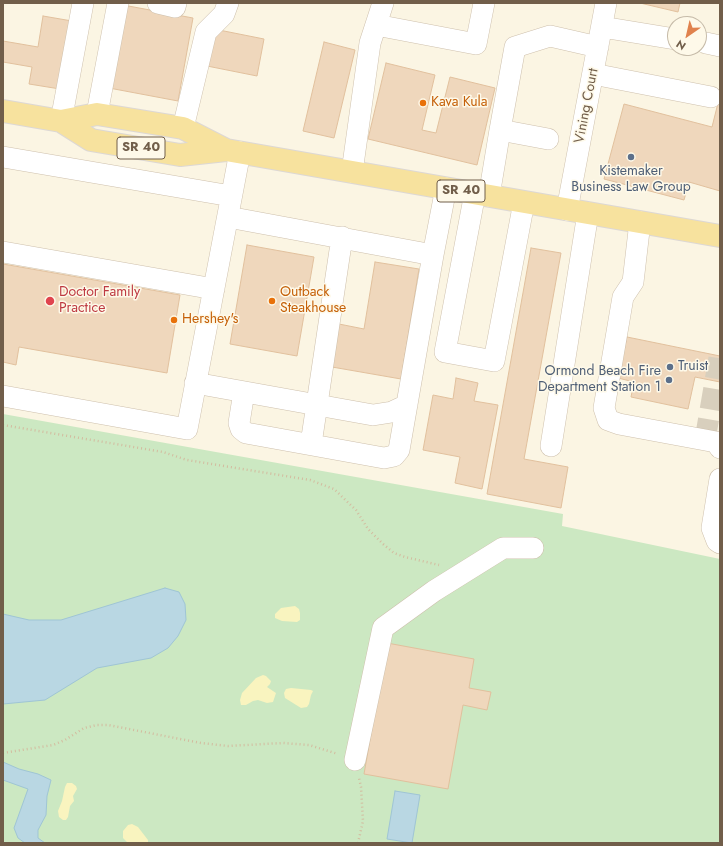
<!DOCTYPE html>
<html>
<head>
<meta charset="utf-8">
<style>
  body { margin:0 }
  #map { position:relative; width:723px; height:846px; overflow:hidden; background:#fbf5e3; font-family:Jost,sans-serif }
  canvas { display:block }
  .frame { position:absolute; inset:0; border:4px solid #715e4a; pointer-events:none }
  .north { position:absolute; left:667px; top:16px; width:40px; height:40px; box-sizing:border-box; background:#fef9e9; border:1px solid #c6bba9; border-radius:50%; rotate:214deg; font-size:11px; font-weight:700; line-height:16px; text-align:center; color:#715e4a }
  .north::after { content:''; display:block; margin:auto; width:14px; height:18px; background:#e0824d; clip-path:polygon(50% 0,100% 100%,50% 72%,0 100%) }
</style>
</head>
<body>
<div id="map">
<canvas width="723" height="846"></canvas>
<div class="frame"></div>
<div class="north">N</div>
</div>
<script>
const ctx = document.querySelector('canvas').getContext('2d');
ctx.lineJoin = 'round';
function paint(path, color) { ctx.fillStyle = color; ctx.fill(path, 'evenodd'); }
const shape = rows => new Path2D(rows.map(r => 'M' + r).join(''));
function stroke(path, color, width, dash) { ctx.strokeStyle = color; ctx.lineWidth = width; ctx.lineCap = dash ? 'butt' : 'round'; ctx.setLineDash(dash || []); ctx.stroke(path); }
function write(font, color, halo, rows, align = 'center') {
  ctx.font = font + ' Jost,sans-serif'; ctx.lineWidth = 3; ctx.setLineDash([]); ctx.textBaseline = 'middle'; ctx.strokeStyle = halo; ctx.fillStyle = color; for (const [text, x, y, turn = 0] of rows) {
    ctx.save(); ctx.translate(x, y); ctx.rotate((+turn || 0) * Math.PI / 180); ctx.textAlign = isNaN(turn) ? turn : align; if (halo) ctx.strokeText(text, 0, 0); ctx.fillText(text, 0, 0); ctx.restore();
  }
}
paint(shape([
  [3,414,563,514,562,526,720,559,720,843,3,843]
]), '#cce8c2');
paint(shape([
  [295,606,299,609,300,613,300,620,297,622,282,621,275,618,275,614,281,608],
  [263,675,266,676,271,681,270,684,267,687,276,693,273,702,267,703,258,700,253,701,246,705,241,705,240,700,242,693,256,678],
  [291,688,311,690,313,691,311,695,309,704,307,707,301,708,285,698,284,693,286,689],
  [67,783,72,783,76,786,77,789,73,796,74,801,70,806,68,817,66,820,63,820,59,817,58,811,62,801,65,787],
  [132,824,138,827,148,840,148,843,128,843,123,838,123,831,128,825]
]), '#f9f4bf');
const water = shape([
  [165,588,179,592,185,604,186,620,178,636,168,648,151,658,97,668,45,700,3,704,3,614,29,620,61,620,165,588],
  [3,762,19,769,38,774,51,780,47,796,46,815,38,830,38,838,45,843,25,843,18,838,14,828,28,789,3,780,3,762],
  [395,791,420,795,412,843,387,839,395,791]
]);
paint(water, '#b9d7e3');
stroke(water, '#9fc5d5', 1);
const building = shape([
  [640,3,680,3,678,12,640,3],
  [123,5,193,18,178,101,109,88,123,5],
  [43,16,72,21,60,89,29,84,32,67,3,62,3,41,38,47,43,16],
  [214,29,264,39,257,76,207,66,214,29],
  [324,42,355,50,334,138,303,131,324,42],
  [386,63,435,75,422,130,436,133,450,77,495,88,477,165,368,139,386,63],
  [720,95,720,191,689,182,684,200,604,179,624,104,712,127,720,95],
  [247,245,314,257,297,356,230,344,247,245],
  [531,248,561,253,524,459,568,467,561,508,487,494,531,248],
  [375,262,419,269,401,379,332,367,339,324,364,329,375,262],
  [3,264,180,295,167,373,19,347,16,365,3,362,3,264],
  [627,337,720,356,720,382,695,377,688,409,631,397,634,382,618,378,627,337],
  [456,378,478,383,474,401,498,405,482,489,455,483,460,457,423,450,433,395,453,399,456,378],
  [387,643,474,659,469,688,491,692,487,710,463,705,448,789,364,774,387,643]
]);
paint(building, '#efd7bc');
stroke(building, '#e1c09d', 1);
stroke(shape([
  [705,440,720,352]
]), '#d8cfbd', 21, [21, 10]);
const minor = shape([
  [158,3,175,7,176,3],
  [376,25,476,44,484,3],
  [602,27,675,39],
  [706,43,720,46],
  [593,74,711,97],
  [97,114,118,3],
  [61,121,83,3],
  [183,128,206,32,224,14,228,3],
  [500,130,515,47,550,36,598,47],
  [3,157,231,196],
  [352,172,370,43,383,3],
  [475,193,445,352,494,361,524,202],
  [489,196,500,130,548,139],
  [567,210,606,3],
  [228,217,433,255],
  [640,222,633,282,623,297,604,408,608,420,619,424,716,442,720,448],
  [3,252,214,289],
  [195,383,373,415,392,412,407,405],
  [244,392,239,423,241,429,246,433,384,458,394,456,399,450,433,255,446,188],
  [3,396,187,429,240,152],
  [311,444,342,237],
  [551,446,588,213],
  [720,479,712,528,717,541,720,543],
  [355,760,383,628,434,591,503,548,533,548]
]);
const major = shape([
  [3,111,61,121,91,140,180,155,226,150],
  [61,121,97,114,183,128,226,150,720,236]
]);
stroke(minor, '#cec0ad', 22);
stroke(major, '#ddd8d4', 24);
stroke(shape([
  [3,425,163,452,187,460,310,480,334,489,356,510,368,529,383,544,394,553,405,557,439,565],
  [3,753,53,745,65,740,84,728,97,725,108,725,201,743,228,746,283,743,309,745,338,754],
  [358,843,363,821,361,787,359,778]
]), '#d3bb9f', 2.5, [1, 3]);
stroke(minor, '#fff', 21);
stroke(major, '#f7e29e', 22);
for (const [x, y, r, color] of [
  [423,103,4,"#e8710a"],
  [631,157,4,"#5c6f8a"],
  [50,301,5,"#e0444e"],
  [272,301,4,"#e8710a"],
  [174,320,4,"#e8710a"],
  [670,367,4,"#5c6f8a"],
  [669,380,4,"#5c6f8a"]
]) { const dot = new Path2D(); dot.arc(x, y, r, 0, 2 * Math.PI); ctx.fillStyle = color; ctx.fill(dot); stroke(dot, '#fef9e9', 1.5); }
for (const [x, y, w] of [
  [141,148,48],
  [461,191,48]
]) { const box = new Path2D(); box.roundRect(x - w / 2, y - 11, w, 22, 3); ctx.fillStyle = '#fef9e9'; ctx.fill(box); stroke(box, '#715e4a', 1); }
write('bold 13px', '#715e4a', null, [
  ["SR 40",141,148],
  ["SR 40",461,191]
]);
write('14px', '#c56008', '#fef9e9', [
  ["Kava Kula",431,103],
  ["Outback",280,293],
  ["Steakhouse",280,309],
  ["Hershey's",182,320]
], 'left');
write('14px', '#715e4a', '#fef9e9', [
  ["Vining Court",587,106,-79]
]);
write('14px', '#4e5e75', '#fef9e9', [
  ["Kistemaker",631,172],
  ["Business Law Group",631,188],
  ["Truist",678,367,"left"],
  ["Ormond Beach Fire",661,372,"right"],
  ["Department Station 1",661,388,"right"]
]);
write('14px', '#be3a42', '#fef9e9', [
  ["Doctor Family",59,293],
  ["Practice",59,309]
], 'left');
</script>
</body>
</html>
